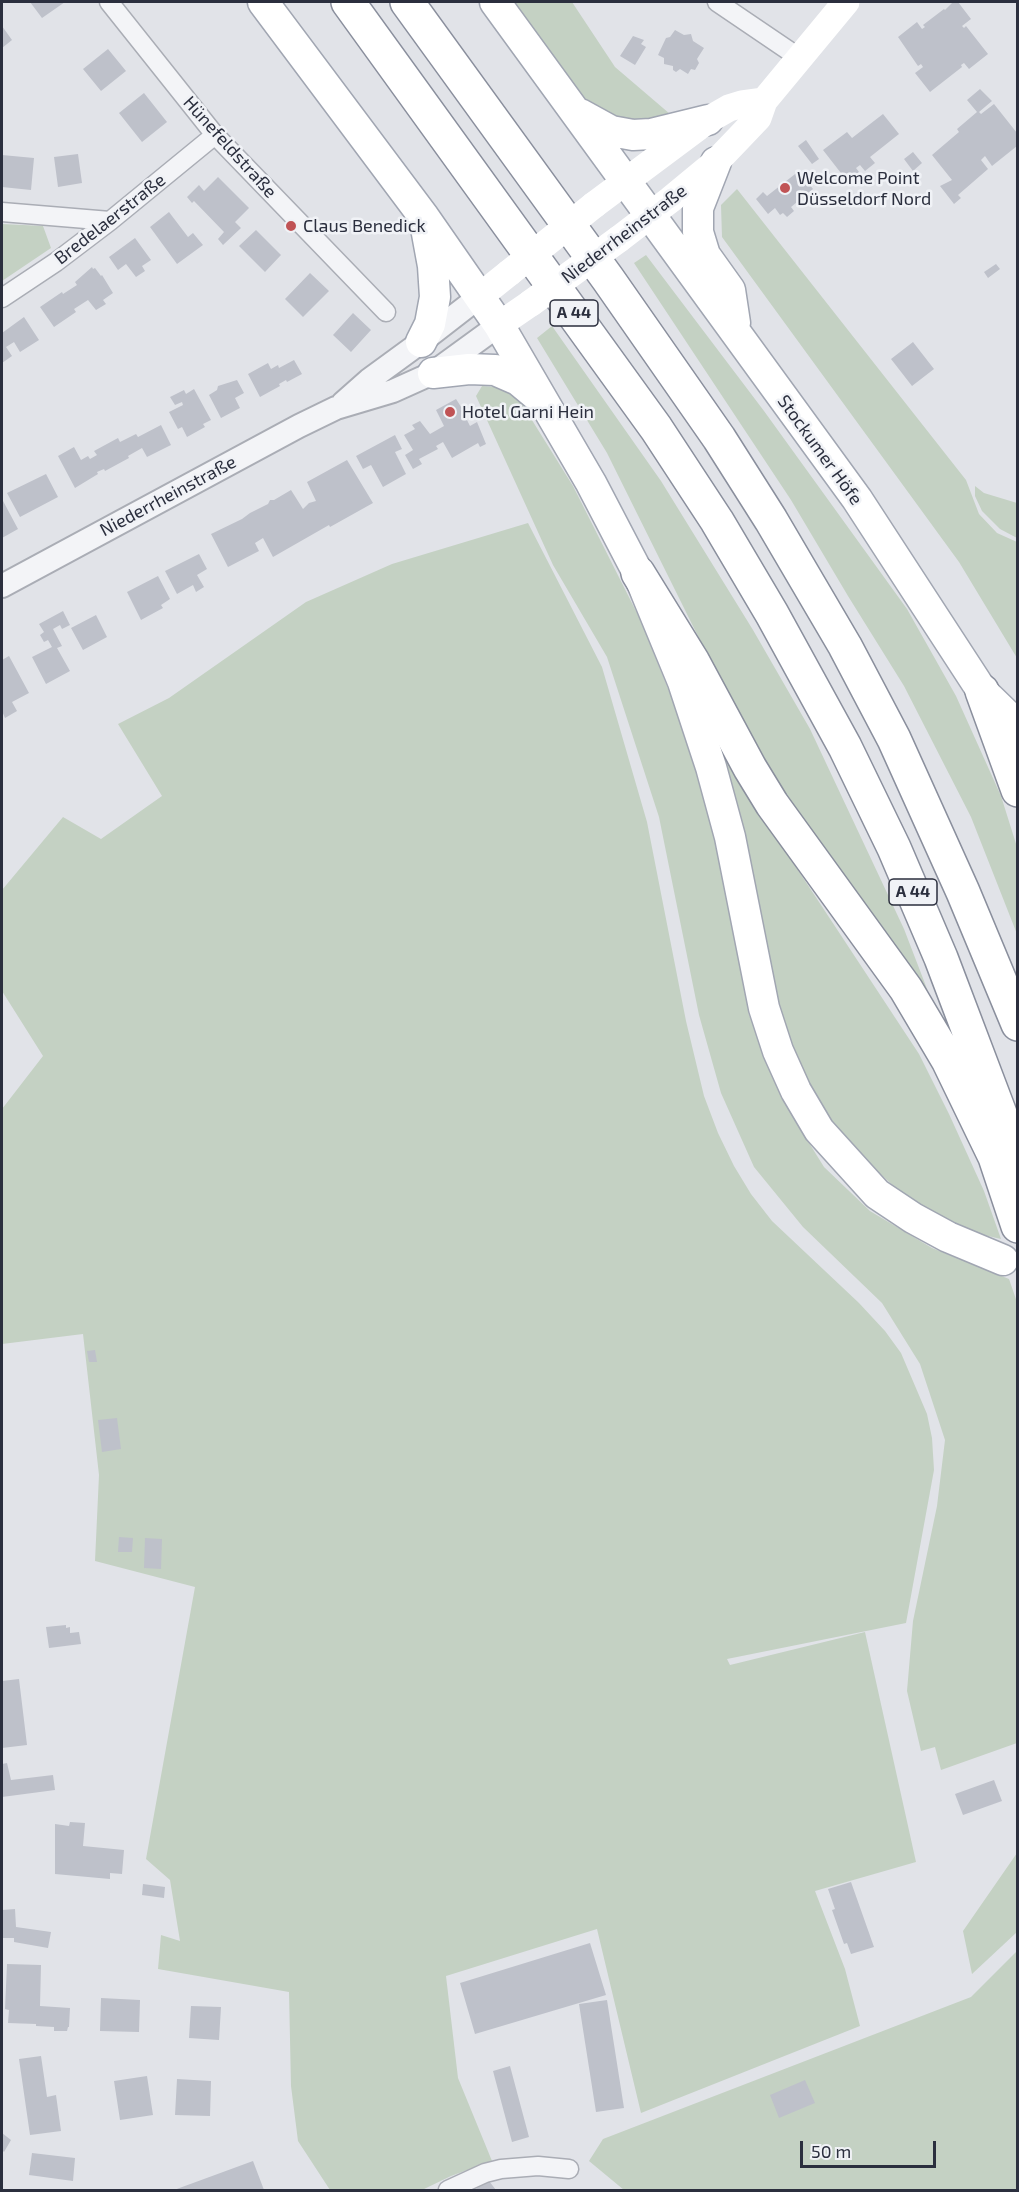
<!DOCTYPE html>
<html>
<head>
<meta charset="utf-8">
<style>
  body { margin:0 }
  #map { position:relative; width:1019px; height:2192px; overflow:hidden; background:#e1e3e8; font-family:"Exo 2",sans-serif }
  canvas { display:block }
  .frame { position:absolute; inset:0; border:3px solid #2b2f3e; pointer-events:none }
  .scale { position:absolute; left:800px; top:2141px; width:136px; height:27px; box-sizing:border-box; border:3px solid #2b2f3e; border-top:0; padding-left:8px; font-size:18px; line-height:21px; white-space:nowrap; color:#2b2f3e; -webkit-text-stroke:4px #f0f2f6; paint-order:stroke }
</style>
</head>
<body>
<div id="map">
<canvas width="1019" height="2192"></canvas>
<div class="frame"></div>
<div class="scale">50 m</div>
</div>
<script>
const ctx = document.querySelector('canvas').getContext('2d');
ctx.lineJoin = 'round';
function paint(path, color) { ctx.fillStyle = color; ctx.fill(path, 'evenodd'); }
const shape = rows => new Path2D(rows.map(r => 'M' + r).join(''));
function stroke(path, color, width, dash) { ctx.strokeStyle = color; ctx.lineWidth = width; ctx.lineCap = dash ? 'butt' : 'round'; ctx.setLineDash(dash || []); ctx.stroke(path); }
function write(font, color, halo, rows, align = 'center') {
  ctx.font = font + ' "Exo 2",sans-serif'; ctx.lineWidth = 5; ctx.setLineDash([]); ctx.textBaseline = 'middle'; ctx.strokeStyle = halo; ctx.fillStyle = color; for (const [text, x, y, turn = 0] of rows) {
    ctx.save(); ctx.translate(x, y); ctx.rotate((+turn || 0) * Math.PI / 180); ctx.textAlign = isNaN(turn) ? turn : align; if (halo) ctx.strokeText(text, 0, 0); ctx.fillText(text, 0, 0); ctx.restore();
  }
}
paint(shape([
  [509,2,572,2,615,67,670,114,639,124,594,114],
  [737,189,966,480,979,514,997,533,1017,542,1017,658,959,562,722,237,721,205],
  [2,224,43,226,51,248,2,281],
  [646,255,764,411,907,609,956,696,1001,796,1017,847,1017,934,971,817,904,686,848,596,791,500,634,263],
  [552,326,661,481,753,630,810,729,904,929,949,1046,757,755,607,453,537,338],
  [482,386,512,388,573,486,640,619,687,736,718,850,749,1015,793,1117,824,1167,870,1211,932,1248,1009,1279,1018,1305,1017,1743,941,1770,935,1747,921,1751,907,1691,913,1621,937,1506,945,1440,920,1364,882,1303,803,1227,754,1167,721,1093,699,1015,659,817,607,657,553,565,476,396],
  [975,486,984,493,1017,503,1017,538,1000,529,982,511,975,496],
  [528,523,602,667,647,822,686,1021,704,1096,718,1133,734,1166,751,1194,772,1221,859,1303,885,1331,901,1353,927,1414,932,1438,934,1470,906,1623,727,1659,730,1665,865,1632,916,1862,815,1891,845,1969,860,2026,641,2113,597,1929,446,1976,458,2078,492,2161,451,2176,422,2190,330,2190,298,2141,291,2086,289,1992,158,1969,161,1935,180,1941,170,1880,146,1859,195,1587,95,1561,99,1475,83,1334,2,1344,2,1109,43,1056,2,991,2,890,63,817,101,839,162,796,118,724,169,698,306,602,392,564],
  [712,726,769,826,919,1054,949,1114,984,1191,1001,1239,971,1232,909,1200,856,1152,824,1116,792,1051,767,966],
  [1017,1853,1017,1932,972,1974,963,1931],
  [1017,1951,1017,2190,624,2190,589,2161,603,2139,971,1997]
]), '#c4d1c3');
paint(shape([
  [30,2,65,2,42,18],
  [953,2,958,2,971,19,962,26,964,28,966,26,988,54,969,69,964,63,961,65,962,67,930,92,915,73,923,67,921,64,918,66,898,37,917,22,922,29,925,27,923,25,944,9,945,10],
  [2,26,12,40,2,48],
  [675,30,684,35,691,34,693,41,704,48,697,59,699,63,695,70,691,69,688,74,680,69,676,72,673,70,673,66,664,64,664,58,658,55,666,38,670,37],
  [633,36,644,40,641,44,646,47,635,65,620,56],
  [108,49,126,71,101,91,83,69],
  [980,89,992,101,979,112,981,114,994,104,1017,133,1017,146,992,166,985,156,981,160,988,169,958,195,961,198,954,204,940,186,952,180,932,155,959,132,957,129,977,112,967,100],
  [144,93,167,122,142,142,119,113],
  [883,114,899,134,870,157,875,163,865,171,860,165,856,168,859,172,851,178,848,174,844,177,823,150,847,132,852,138],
  [806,140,819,159,812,164,798,146],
  [913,152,922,163,913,171,904,159],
  [78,154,82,183,58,187,54,157],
  [2,155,34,158,31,190,2,187],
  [799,171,803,176,805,174,812,182,809,184,813,189,791,207,794,211,787,217,783,213,780,215,775,208,768,214,756,199,763,192,767,196],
  [218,177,249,208,235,222,241,228,223,245,218,239,224,232,194,201,192,203,187,197,199,185,204,191],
  [169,212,188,237,193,233,203,245,177,264,150,227],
  [256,230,281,255,265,272,239,246],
  [135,238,151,260,142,266,145,271,136,277,126,264,118,270,109,257],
  [996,264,1000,269,988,278,984,272],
  [92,267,93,269,95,268,101,276,102,275,113,293,103,300,106,304,96,310,88,300,74,309,76,312,54,327,40,307,62,292,63,294,77,285,75,282],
  [310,273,329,291,303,317,285,299],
  [353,313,371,330,351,352,333,335],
  [24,317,39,340,20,352,14,342,6,347,12,356,2,363,2,333],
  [913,342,934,369,912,386,891,359],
  [294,360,302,374,287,382,286,380,279,384,280,386,260,397,248,374,268,363,271,369,278,365,279,368],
  [237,380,244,393,235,398,240,408,221,418,209,395,217,390,218,386],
  [194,389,211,420,203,424,205,427,187,437,182,427,178,429,169,412,183,405,182,402,175,405,170,397,184,390,186,394],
  [456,399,465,413,464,414,470,426,477,422,486,444,480,447,478,443,452,458,443,442,436,446,438,449,419,459,422,464,413,469,405,455,413,450,404,435,415,429,412,425,420,421,430,434,444,426,436,410],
  [161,425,171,445,147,457,142,448,128,456,129,458,105,471,104,469,97,472,98,474,75,488,58,456,74,447,81,460,88,456,90,459,97,455,94,451,118,438,120,442,136,434,138,437],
  [395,435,402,449,395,452,406,474,383,487,371,465,363,469,356,456],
  [347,460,373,503,330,527,329,525,273,557,263,538,255,543,259,551,228,567,211,534,242,519,250,513,268,504,270,500,274,500,291,490,303,509,309,503,316,501,307,482],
  [46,474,58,497,20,517,7,493],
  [2,499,18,529,2,538],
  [199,554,207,569,197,575,204,587,196,592,193,585,177,594,165,571],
  [158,576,170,599,161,605,163,608,141,620,127,592],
  [63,611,70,625,62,629,60,625,53,629,62,646,57,648,70,671,46,684,32,657,52,647,48,640,44,642,40,635,44,632,39,624],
  [96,615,107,637,83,650,71,628],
  [9,656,29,693,12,702,17,711,5,718,2,711,2,660],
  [95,1350,97,1362,89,1362,87,1351],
  [117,1418,121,1449,102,1452,98,1420],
  [119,1537,133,1538,132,1552,118,1552],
  [145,1538,162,1539,161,1569,144,1568],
  [66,1625,66,1628,70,1627,70,1633,79,1632,81,1644,49,1648,46,1627],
  [19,1679,27,1745,2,1748,2,1681],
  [7,1763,11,1780,53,1775,55,1790,2,1797,2,1764],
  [994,1780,1002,1801,963,1815,955,1794],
  [70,1822,85,1823,83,1846,124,1850,122,1874,110,1873,110,1879,55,1874,55,1824,69,1826],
  [851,1882,874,1947,851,1954,847,1943,844,1944,832,1910,835,1909,828,1889],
  [143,1884,165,1887,164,1898,142,1895],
  [15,1909,16,1927,51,1932,48,1948,14,1942,14,1938,2,1938,2,1910],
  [590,1943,606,1995,475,2034,460,1983],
  [7,1964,41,1965,40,2006,70,2008,69,2027,68,2027,67,2031,54,2031,54,2027,36,2026,36,2024,8,2023,9,2010,5,2009],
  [101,1998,140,2000,139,2032,100,2031],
  [607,2000,624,2108,596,2112,579,2004],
  [191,2006,221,2007,219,2040,189,2038],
  [41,2056,47,2097,56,2095,61,2131,30,2135,19,2059],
  [510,2066,529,2137,512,2142,493,2071],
  [147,2076,153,2115,120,2120,114,2081],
  [177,2079,211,2081,210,2116,175,2115],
  [805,2080,815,2103,779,2118,770,2095],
  [2,2133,11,2140,4,2152,2,2150],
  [32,2153,75,2158,73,2181,29,2175],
  [253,2161,264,2190,174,2190],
  [489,2181,496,2190,474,2190]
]), '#bec1ca');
const minor = shape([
  [109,2,215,135,386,312],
  [717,2,801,59],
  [2,212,110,221],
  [2,298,56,262,110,221,215,135],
  [448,2190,485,2173,501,2169,538,2166,569,2169]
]);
const tertiary = shape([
  [343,403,369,380,421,342,479,297],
  [2,586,299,426,336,408,393,391,433,373,499,325]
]);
const primary = shape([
  [263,2,424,217,499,325,591,483,638,573,683,682,711,767,730,837,764,1008,778,1051,796,1091,819,1130,877,1194,913,1218,948,1237,1003,1260],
  [495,2,857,499,982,691,1018,726],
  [580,114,611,131,633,135,651,134,708,120],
  [716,162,698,208,698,232,705,255,730,290,735,323],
  [421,342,430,324,435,297,433,266,426,228],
  [433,373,469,369,495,370,518,380,536,395]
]);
const motorway = shape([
  [348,2,656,428,717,521,772,614,845,747,894,848,941,958,1018,1161],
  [407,2,608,279,719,438,771,520,845,646,894,739,963,892,1018,1024],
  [638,573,693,662,750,768,772,804,906,989,948,1060,995,1157,1018,1226],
  [982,691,1018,790]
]);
stroke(minor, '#aaadb5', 21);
stroke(tertiary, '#aaadb5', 26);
stroke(primary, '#a1a6b2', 33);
stroke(motorway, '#8a8f9d', 36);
stroke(minor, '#f3f4f7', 18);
stroke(tertiary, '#f3f4f7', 22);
stroke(shape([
  [594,205,708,120,729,108,742,104,764,101],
  [619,239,670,200,716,162,739,138,758,118,764,101,846,2],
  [479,297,509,273],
  [499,325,531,303]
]), '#fff', 27);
stroke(primary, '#fff', 30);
stroke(motorway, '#fff', 33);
stroke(shape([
  [509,273,594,205],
  [531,303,619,239]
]), '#fff', 27);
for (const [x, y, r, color] of [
  [785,188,6,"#c05355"],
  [291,226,6,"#c05355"],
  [450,412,6,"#c05355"]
]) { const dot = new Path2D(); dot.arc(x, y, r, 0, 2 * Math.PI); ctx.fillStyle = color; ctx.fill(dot); stroke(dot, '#f0f2f6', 2); }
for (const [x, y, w] of [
  [574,313,48],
  [913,892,48]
]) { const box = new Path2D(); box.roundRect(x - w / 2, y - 13, w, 26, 4.5); ctx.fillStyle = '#f0f2f6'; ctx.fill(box); stroke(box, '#2b2f3e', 1.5); }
write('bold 16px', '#2b2f3e', null, [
  ["A 44",574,313],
  ["A 44",913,892]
]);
write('18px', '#2b2f3e', '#f0f2f6', [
  ["Hünefeldstraße",230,147,48],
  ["Bredelaerstraße",110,219,-38],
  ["Niederrheinstraße",624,234,-37],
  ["Stockumer Höfe",820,450,54],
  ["Niederrheinstraße",168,496,-28]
]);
write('18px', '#2b2f3e', '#f0f2f6', [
  ["Welcome Point",797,178],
  ["Düsseldorf Nord",797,199],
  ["Claus Benedick",303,226],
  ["Hotel Garni Hein",462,412]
], 'left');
</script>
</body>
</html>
